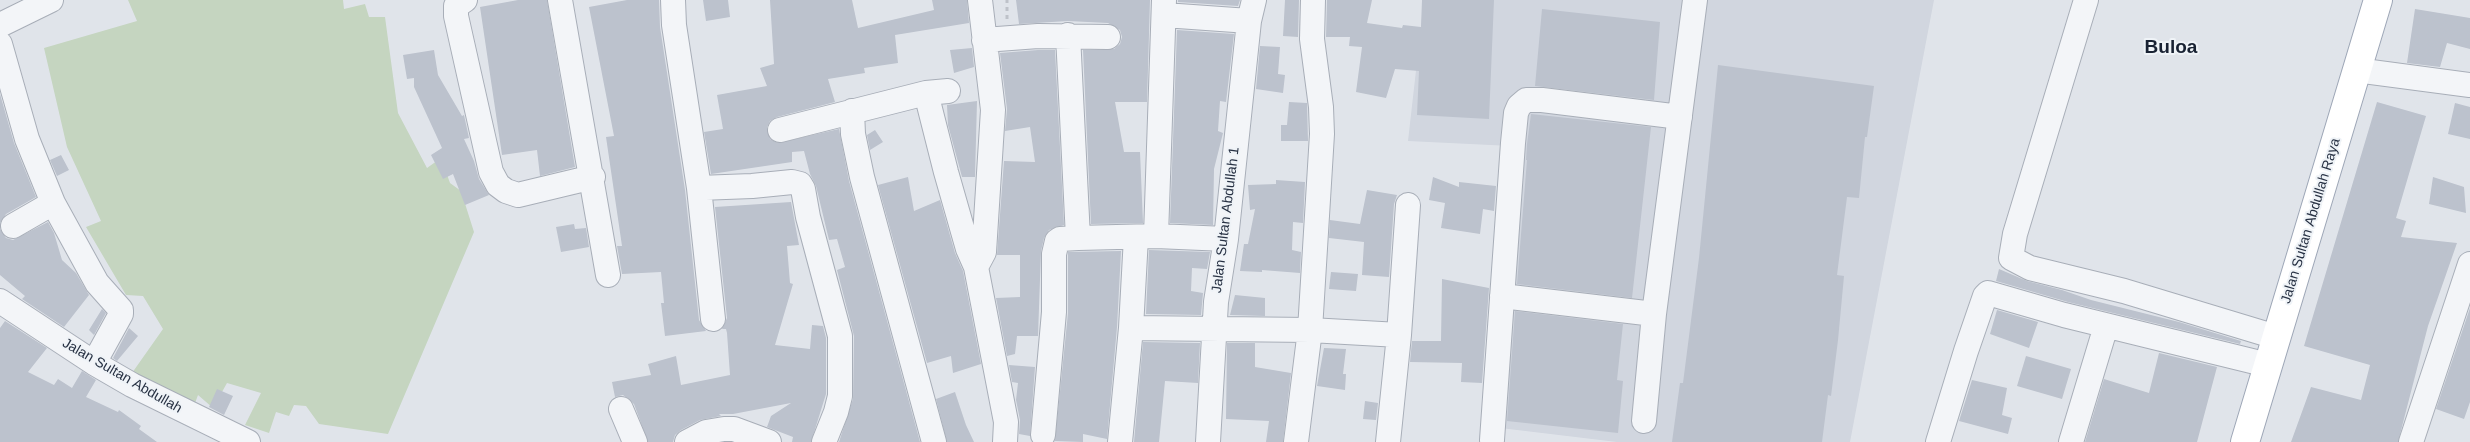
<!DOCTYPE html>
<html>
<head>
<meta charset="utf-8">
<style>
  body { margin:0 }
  canvas { display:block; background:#e0e4ea }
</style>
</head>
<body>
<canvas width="2470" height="442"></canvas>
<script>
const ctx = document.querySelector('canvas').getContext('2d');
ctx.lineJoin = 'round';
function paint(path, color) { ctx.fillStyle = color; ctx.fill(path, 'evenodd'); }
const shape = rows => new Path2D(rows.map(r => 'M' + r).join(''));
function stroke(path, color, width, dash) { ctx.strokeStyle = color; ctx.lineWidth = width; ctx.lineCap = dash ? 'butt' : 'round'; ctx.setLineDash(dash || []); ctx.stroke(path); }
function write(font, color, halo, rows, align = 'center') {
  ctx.font = font + ' Helvetica,sans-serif'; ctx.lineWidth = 4; ctx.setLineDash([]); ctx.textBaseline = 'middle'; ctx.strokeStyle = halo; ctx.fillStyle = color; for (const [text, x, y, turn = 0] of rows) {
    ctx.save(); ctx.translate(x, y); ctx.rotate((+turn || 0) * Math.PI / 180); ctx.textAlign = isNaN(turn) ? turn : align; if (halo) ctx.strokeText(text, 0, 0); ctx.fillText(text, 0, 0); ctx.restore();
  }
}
paint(shape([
  [1424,0,1934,0,1850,442,1617,442,1492,427,1511,146,1408,141]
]), '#d1d6df');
paint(shape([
  [128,0,343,0,344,9,365,4,369,17,385,17,398,113,427,168,441,158,450,183,461,191,474,232,388,434,319,424,306,406,294,405,289,416,276,412,269,433,245,425,261,393,227,383,213,408,198,395,194,406,132,373,163,329,143,296,126,295,86,227,101,221,67,147,44,48,137,21]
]), '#c5d5c0');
paint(shape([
  [518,0,547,0,575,167,540,176,537,150,502,155,480,7],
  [627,0,659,0,660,27,685,190,699,320,706,331,665,336,661,303,664,303,661,272,622,274,617,246,622,246,606,137,614,136,589,7],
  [703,0,728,0,730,17,706,21],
  [770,0,852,0,858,28,934,10,932,0,967,0,969,23,895,35,898,63,864,68,865,73,828,79,835,102,777,117,770,121,767,127,770,139,777,143,839,129,849,181,920,442,839,442,853,399,854,336,837,270,845,267,837,239,829,240,816,186,810,174,804,151,792,152,792,162,711,174,704,132,723,129,717,95,767,86,760,68,774,64],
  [1016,0,1150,0,1147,102,1115,102,1124,152,1140,152,1143,223,1091,224,1083,50,1114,49,1120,44,1122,37,1120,30,1108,23,1068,21,1019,24],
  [1178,0,1240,0,1238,6,1178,2],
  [1285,0,1299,0,1298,37,1283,36],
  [1327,0,1372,0,1367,23,1402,28,1403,25,1421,27,1422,0,1494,0,1489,119,1417,115,1419,71,1395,69,1386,98,1356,92,1362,47,1349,46,1350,37,1326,37],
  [1542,9,1660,22,1654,100,1535,86],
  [2415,9,2470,18,2470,49,2447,43,2440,67,2407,63],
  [1177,30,1234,34,1226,102,1220,101,1218,131,1223,133,1214,169,1213,225,1170,223],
  [1260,46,1280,47,1278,74,1285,75,1283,93,1256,89],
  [972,48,974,67,954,73,950,50],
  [434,50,438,75,462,116,464,115,469,138,464,139,474,161,479,179,489,195,465,205,453,174,443,179,431,155,442,148,414,87,414,78,407,79,403,55],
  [1038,50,1055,50,1064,225,1049,230,1044,238,1041,251,1038,336,1017,336,1015,354,1007,356,996,298,1020,297,1020,255,997,255,1004,161,1035,162,1030,127,1005,131,1007,109,1000,53],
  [1718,65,1874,86,1867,137,1865,137,1859,198,1847,197,1837,275,1844,276,1838,340,1831,396,1828,395,1822,442,1672,442,1680,383,1683,383,1699,258],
  [0,94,14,143,36,197,6,214,0,223],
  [977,101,975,177,962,177,948,125,947,105],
  [1289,102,1307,103,1308,141,1281,141,1281,125,1287,125],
  [2377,102,2426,116,2396,218,2406,221,2401,237,2457,243,2428,326,2398,442,2291,442,2311,387,2361,400,2370,365,2304,346],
  [2455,103,2470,107,2470,139,2448,134],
  [1531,114,1651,127,1632,298,1517,284,1527,160,1526,160,1527,144],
  [875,130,883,142,870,150,867,135],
  [61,155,69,170,57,176,50,160],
  [908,177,914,211,940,200,955,253,963,271,981,364,953,373,951,356,927,363,878,185],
  [1433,177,1459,187,1459,182,1496,186,1494,211,1483,209,1480,234,1441,228,1445,203,1429,200],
  [2433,177,2464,187,2466,213,2429,204],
  [1276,180,1305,182,1303,223,1293,222,1292,250,1301,252,1300,273,1262,270,1262,272,1240,271,1244,244,1248,244,1255,209,1250,210,1248,185,1276,184],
  [1367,190,1397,195,1394,204,1389,277,1362,275,1364,242,1329,238,1330,220,1360,224],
  [791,202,799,245,787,246,790,283,793,284,775,345,810,349,812,325,823,326,826,338,826,394,811,442,792,442,793,437,767,427,771,416,791,403,733,414,719,414,721,416,700,420,681,430,675,435,673,442,648,442,634,404,623,395,615,397,612,382,651,375,648,364,676,356,681,385,730,375,727,333,726,329,722,329,727,318,715,207],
  [48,222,54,233,62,260,76,273,89,295,64,327,22,299,25,296,0,275,0,229,6,238,13,240],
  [574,224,575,229,586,228,589,247,561,252,556,227],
  [1149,250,1210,252,1207,269,1192,268,1191,291,1203,293,1201,315,1146,314],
  [1121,251,1117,327,1107,439,1083,434,1083,442,1055,441,1068,313,1068,252],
  [1999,269,2027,281,2062,290,2091,300,2179,322,2241,341,2240,344,2068,302,1996,281],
  [1331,272,1358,274,1356,291,1329,289],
  [1442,279,1489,288,1482,383,1461,382,1462,363,1410,362,1412,341,1441,341],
  [1235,295,1265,298,1265,316,1230,315],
  [2470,308,2470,402,2464,419,2436,409],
  [102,309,106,313,94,335,89,330],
  [1997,310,2038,322,2029,348,1990,334],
  [1515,311,1623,324,1617,380,1623,381,1618,433,1507,421],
  [5,321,47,348,28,372,54,385,58,379,72,388,82,371,96,380,86,397,118,412,119,410,141,426,139,429,157,442,0,442,0,328],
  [129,328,138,336,117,361,113,358],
  [1143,342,1200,343,1198,383,1165,381,1159,442,1134,442],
  [1227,343,1255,343,1255,367,1291,373,1283,442,1266,442,1269,421,1226,419],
  [1324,348,1346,349,1343,374,1346,374,1345,390,1317,386],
  [2159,353,2217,367,2197,442,2085,442,2104,379,2149,393],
  [2026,356,2071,369,2062,399,2017,386],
  [1009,365,1035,367,1030,436,1019,434,1020,420,1016,400,1018,383,1012,382],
  [1972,380,2007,388,2002,415,2012,418,2008,434,1959,421],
  [217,389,233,396,224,415,209,407],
  [955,392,966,425,974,442,947,442,936,399],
  [1365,401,1378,403,1376,420,1363,419]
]), '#bcc2cd');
const minor = shape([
  [465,0,456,6,456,16,491,172,498,185,506,191,518,195,593,177],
  [560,0,608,275],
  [673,0,674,25,699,188,713,319],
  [1313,0,1312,39,1321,107,1322,134,1310,330,1399,335,1388,442],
  [2086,0,2015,234,2011,258,2030,268,2124,291,2276,337],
  [1164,15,1249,21],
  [0,25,51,0],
  [1068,35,1078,238],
  [984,40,1038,36,1108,37],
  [0,44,27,139,53,203,97,283,121,310,121,314,94,363],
  [2356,70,2470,85],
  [926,93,946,172,968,249,976,267,1006,422,1005,442],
  [852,111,853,134,862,177,934,442],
  [780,130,926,93,948,91],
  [699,188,752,186,792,182,800,184,803,189,808,217,840,336,840,396,836,412,824,442],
  [13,226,53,203],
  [1156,236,1164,0],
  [976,267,984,252,993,110,980,0],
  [1502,296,1654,314],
  [0,301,94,363,132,385,248,442],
  [1131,328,1136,237],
  [1399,335,1408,205],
  [621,409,635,442],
  [1644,421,1654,314,1695,0],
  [1043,435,1054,312,1054,254,1057,241,1060,239,1078,238,1156,236,1226,239],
  [1492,440,1513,143,1516,113,1519,106,1526,100,1542,100,1680,117],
  [687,442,706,432,724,429,734,429,769,442],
  [1120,442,1131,328,1310,330,1296,442],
  [1208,442,1216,302,1226,239,1249,21,1254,0],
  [1938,442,1966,351,1985,296,1988,293,2064,315,2268,365],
  [2071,442,2106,326],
  [2411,442,2470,264]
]);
const major = shape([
  [2245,442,2378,0]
]);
stroke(minor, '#a8aeb8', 26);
stroke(major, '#9ea7b7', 30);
stroke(shape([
  [1007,19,1007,0]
]), '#bec2c9', 3, [4, 4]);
stroke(minor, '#f3f5f8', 24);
stroke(major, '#fff', 28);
write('14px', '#273143', '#eff3f7', [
  ["Jalan Sultan Abdullah 1",1226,220,-83],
  ["Jalan Sultan Abdullah Raya",2311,221,-73],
  ["Jalan Sultan Abdullah",122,376,30]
]);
write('bold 19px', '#192233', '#eff3f7', [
  ["Buloa",2171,48]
]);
</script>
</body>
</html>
